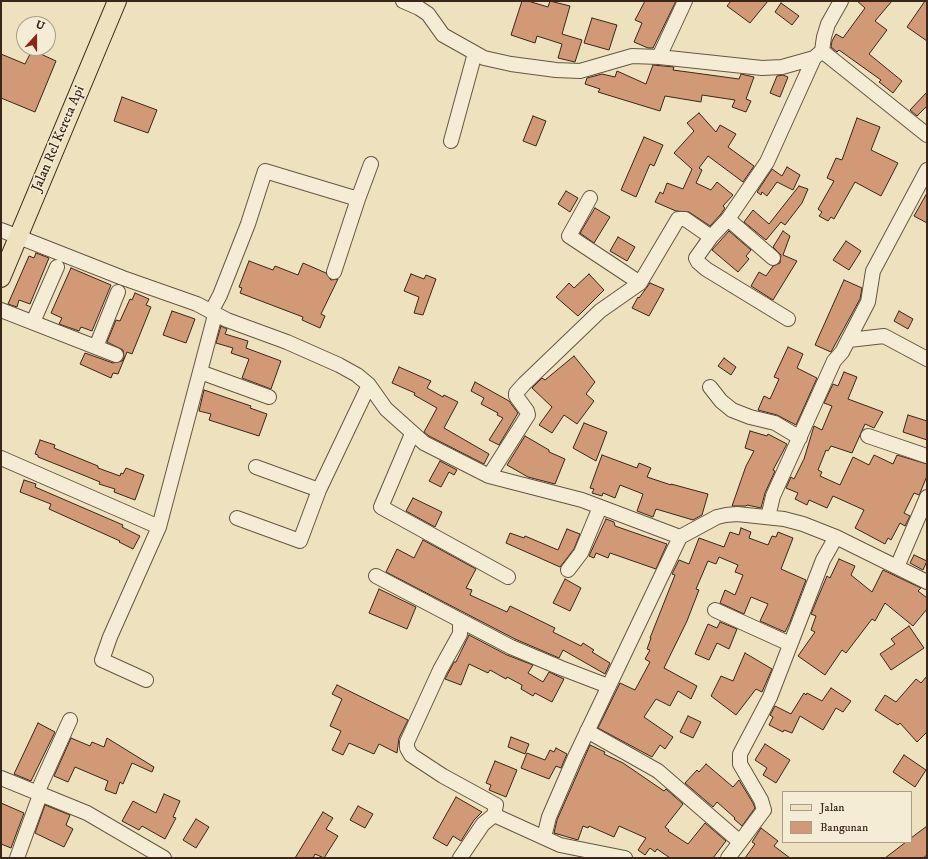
<!DOCTYPE html>
<html>
<head>
<meta charset="utf-8">
<style>
  body { margin:0 }
  #map { position:relative; width:928px; height:859px; overflow:hidden; background:#eee2be; font-family:"IM FELL DW Pica",serif }
  canvas { display:block }
  .frame { position:absolute; inset:0; border:2px solid #392619; pointer-events:none }
  .legend { position:absolute; left:782px; top:791px; width:130px; height:52px; box-sizing:border-box; background:#f4ecd5; border:1px solid #a99d8a; margin:0; padding:5px 7px; list-style:none; font-size:12px; color:#392619 }
  .legend li { display:flex; align-items:center; gap:8px; height:20px }
  .legend b { width:20px; border:1px solid #a99d8a }
  .north { position:absolute; left:16px; top:16px; width:40px; height:40px; box-sizing:border-box; background:#f4ecd5; border:1px solid #a99d8a; border-radius:50%; rotate:21deg; font-size:11px; font-weight:700; line-height:16px; text-align:center; color:#392619 }
  .north::after { content:''; display:block; margin:auto; width:14px; height:18px; background:#8f2418; clip-path:polygon(50% 0,100% 100%,50% 72%,0 100%) }
</style>
</head>
<body>
<div id="map">
<canvas width="928" height="859"></canvas>
<div class="frame"></div>
<ul class="legend">
<li><b style="height:5px;background:#eee2be"></b>Jalan</li>
<li><b style="height:11px;background:#d19975"></b>Bangunan</li>
</ul>
<div class="north">U</div>
</div>
<script>
const ctx = document.querySelector('canvas').getContext('2d');
ctx.lineJoin = 'round';
function paint(path, color) { ctx.fillStyle = color; ctx.fill(path, 'evenodd'); }
const shape = rows => new Path2D(rows.map(r => 'M' + r).join(''));
function stroke(path, color, width, dash) { ctx.strokeStyle = color; ctx.lineWidth = width; ctx.lineCap = dash ? 'butt' : 'round'; ctx.setLineDash(dash || []); ctx.stroke(path); }
function write(font, color, halo, rows, align = 'center') {
  ctx.font = font + ' "IM FELL DW Pica",serif'; ctx.lineWidth = 3; ctx.setLineDash([]); ctx.textBaseline = 'middle'; ctx.strokeStyle = halo; ctx.fillStyle = color; for (const [text, x, y, turn = 0] of rows) {
    ctx.save(); ctx.translate(x, y); ctx.rotate((+turn || 0) * Math.PI / 180); ctx.textAlign = isNaN(turn) ? turn : align; if (halo) ctx.strokeText(text, 0, 0); ctx.fillText(text, 0, 0); ctx.restore();
  }
}
const building = shape([
  [522,1,528,1,548,7,550,1,570,6,562,34,582,40,575,62,558,58,562,44,537,36,535,43,511,35,522,1],
  [645,1,676,1,653,48,648,48,634,42,642,23,635,20,645,1],
  [731,1,768,1,750,23,727,6,731,1],
  [857,1,892,1,875,21,887,30,869,54,902,81,893,93,879,82,881,80,839,50,837,52,831,47,832,41,836,34,843,38,865,8,857,1],
  [925,1,927,1,927,41,907,27,925,1],
  [781,3,799,16,792,25,775,12,781,3],
  [592,18,617,25,609,50,584,43,592,18],
  [32,50,56,61,35,112,1,98,1,54,25,64,32,50],
  [653,65,674,67,673,70,739,79,741,74,754,77,746,99,751,101,746,112,732,107,735,100,702,95,701,102,665,96,660,111,598,92,600,89,585,84,587,78,602,74,615,77,617,71,646,84,653,65],
  [783,75,788,77,780,97,770,93,777,76,783,75],
  [927,92,927,106,917,116,910,110,927,92],
  [122,97,157,110,148,133,114,121,122,97],
  [699,113,716,132,720,125,736,134,728,147,754,166,743,182,708,156,699,168,702,170,696,183,711,190,717,182,733,195,723,206,725,208,721,214,710,226,689,212,676,211,655,202,660,192,663,194,667,183,683,189,692,169,674,153,694,131,687,123,699,113],
  [533,116,546,121,536,146,523,141,533,116],
  [857,118,880,127,871,150,898,163,881,196,855,182,834,219,831,217,828,221,819,216,822,212,818,209,834,181,827,178,836,158,842,160,857,118],
  [644,137,663,145,654,166,650,164,636,197,621,190,644,137],
  [787,167,800,175,793,190,777,182,767,196,762,192,761,195,757,192,772,169,782,176,787,167],
  [799,186,808,189,802,203,785,225,781,222,766,240,744,222,753,210,769,224,799,186],
  [566,191,578,198,570,212,558,204,566,191],
  [927,193,927,223,914,216,927,193],
  [595,208,610,217,594,243,580,233,595,208],
  [729,231,751,250,746,256,749,259,738,272,712,250,729,231],
  [783,231,790,236,783,255,797,261,773,300,751,286,759,272,766,276,773,266,780,263,781,255,773,247,783,231],
  [618,237,635,247,627,261,610,251,618,237],
  [846,241,861,251,849,270,833,260,846,241],
  [36,253,49,258,30,304,19,300,17,307,8,304,29,256,34,258,36,253],
  [249,261,273,270,275,266,298,275,303,263,326,273,331,280,338,279,321,314,325,316,320,328,302,320,303,317,240,293,242,288,239,287,249,261],
  [71,268,111,285,92,331,81,327,79,331,59,324,62,318,51,313,71,268],
  [411,274,424,279,426,275,436,279,423,315,414,313,419,297,404,291,411,274],
  [589,274,604,290,578,316,556,297,569,283,574,288,589,274],
  [844,280,862,288,860,299,831,352,815,345,844,280],
  [650,283,664,289,649,316,632,308,638,297,639,298,650,283],
  [135,293,149,299,146,305,151,307,132,354,127,352,118,374,113,373,111,378,80,364,85,353,113,363,122,361,124,358,123,350,107,342,116,320,120,321,130,299,132,300,135,293],
  [172,311,195,319,186,343,163,335,172,311],
  [899,311,913,319,908,329,894,321,899,311],
  [221,326,227,329,225,334,248,341,246,348,281,361,271,389,242,378,249,359,231,353,233,348,216,343,221,326],
  [788,347,803,354,797,368,817,378,796,425,777,415,758,410,764,396,770,399,779,379,774,377,788,347],
  [574,356,595,382,586,394,594,401,577,424,564,415,552,433,539,425,552,407,532,388,542,378,545,380,574,356],
  [724,358,736,367,731,375,718,366,724,358],
  [399,367,431,381,427,388,443,397,444,395,458,402,444,428,489,454,484,464,429,436,424,432,437,408,414,395,415,393,392,383,399,367],
  [844,372,857,377,848,399,883,412,874,428,865,424,852,453,831,446,828,451,826,450,818,470,822,472,820,476,840,485,853,457,869,465,874,455,893,464,897,455,927,464,927,476,920,493,919,495,914,493,904,513,910,516,905,526,900,523,891,540,888,538,885,544,855,528,864,510,833,496,827,508,809,500,807,505,795,499,798,493,786,488,791,477,794,479,804,459,814,426,822,430,832,406,824,403,833,384,838,386,844,372],
  [475,382,509,401,518,413,499,445,489,440,503,418,497,415,498,413,481,404,484,398,471,391,475,382],
  [204,390,251,406,250,408,267,414,259,436,209,420,211,414,199,411,204,390],
  [908,415,927,421,927,440,903,432,908,415],
  [584,423,607,432,596,461,573,448,584,423],
  [750,431,767,436,768,434,787,444,773,470,775,471,765,493,761,508,747,505,746,506,732,506,746,466,754,451,745,448,750,431],
  [525,436,549,450,549,452,565,459,555,484,528,477,507,465,525,436],
  [40,440,55,445,54,448,98,466,98,468,120,476,121,473,123,474,126,468,144,475,135,500,114,492,115,489,99,484,100,482,83,475,38,457,38,455,35,454,40,440],
  [602,455,637,468,639,463,651,468,647,477,671,485,671,484,708,494,702,515,693,520,656,509,653,517,637,511,643,494,620,485,615,498,603,493,602,496,592,493,594,489,590,488,602,455],
  [440,461,457,470,454,475,449,472,441,487,429,481,440,461],
  [24,480,36,484,35,487,123,525,122,527,140,536,133,549,119,542,120,541,49,509,51,504,20,492,24,480],
  [413,498,442,512,435,527,406,511,413,498],
  [606,519,614,522,615,526,667,544,656,569,610,553,608,558,596,553,594,558,589,556,606,519],
  [741,528,751,532,749,538,768,545,772,536,776,537,778,532,793,538,781,569,806,580,790,622,785,632,760,621,768,604,751,597,744,614,720,603,725,590,735,595,743,575,735,572,738,565,719,557,716,564,708,561,696,589,699,590,687,621,664,668,697,686,691,699,678,691,670,706,656,699,644,717,673,737,665,749,660,745,652,757,598,728,620,683,635,690,650,662,645,659,650,650,647,649,651,638,650,638,675,575,672,574,679,560,689,564,699,538,724,547,730,532,739,535,741,528],
  [567,529,580,534,574,549,560,567,506,543,510,533,524,538,525,536,558,550,567,529],
  [423,540,476,569,466,588,472,590,470,595,507,612,510,606,555,628,553,632,581,646,583,643,594,650,592,652,610,663,605,674,563,650,559,658,515,639,386,572,397,549,414,558,423,540],
  [914,555,927,561,923,570,910,563,914,555],
  [839,559,855,566,851,575,872,592,883,570,921,588,918,591,927,598,927,609,913,626,885,603,875,621,872,619,846,653,842,650,825,675,798,656,815,632,811,630,816,616,811,614,827,576,830,578,839,559],
  [565,579,581,588,570,611,553,603,565,579],
  [379,589,416,607,407,629,369,613,379,589],
  [720,622,737,629,729,649,717,643,709,660,695,654,708,624,717,628,720,622],
  [909,626,924,648,891,670,880,654,895,644,891,639,909,626],
  [469,635,507,655,533,665,528,673,543,682,549,672,564,679,552,702,535,693,533,696,521,689,522,685,507,677,506,679,490,670,488,673,469,664,461,685,445,679,454,662,456,662,469,635],
  [745,653,772,669,762,692,756,689,736,715,711,696,721,676,733,681,745,653],
  [927,676,927,732,917,742,900,723,898,725,875,710,885,695,896,702,916,679,921,683,927,676],
  [337,685,408,720,399,738,397,753,379,744,374,754,349,743,343,755,332,750,341,731,330,726,342,699,332,694,337,685],
  [831,688,851,701,843,712,836,708,823,730,800,716,792,733,784,730,783,732,769,725,773,717,770,715,775,706,791,714,804,693,806,695,807,693,822,701,831,688],
  [688,716,701,722,693,738,680,732,688,716],
  [38,723,55,732,31,781,14,774,38,723],
  [511,737,529,744,525,754,508,747,511,737],
  [71,738,90,746,92,742,104,747,107,738,154,767,152,772,132,763,123,784,120,782,116,794,105,790,108,781,75,767,68,782,54,776,71,738],
  [765,744,790,760,776,783,763,775,767,768,755,760,765,744],
  [590,745,605,752,604,754,623,763,664,791,666,789,683,804,665,827,669,830,668,831,688,844,705,823,726,841,713,858,670,858,657,849,655,852,650,848,645,855,638,850,646,838,619,826,614,837,589,826,588,828,583,826,578,840,554,833,557,820,590,745],
  [556,748,567,754,561,768,556,766,549,779,521,768,527,753,545,760,550,750,554,752,556,748],
  [904,755,926,770,915,787,893,772,904,755],
  [495,761,517,770,506,797,489,790,491,785,486,783,495,761],
  [706,764,733,787,739,780,753,803,755,808,742,826,734,819,735,818,717,802,713,807,685,783,697,770,699,772,706,764],
  [164,794,180,801,173,817,176,818,165,839,142,826,139,830,122,821,133,801,156,813,164,794],
  [456,797,482,812,474,820,461,841,453,836,447,846,433,838,456,797],
  [1,803,24,813,11,848,1,844,1,803],
  [45,805,70,815,66,825,73,829,64,847,35,833,45,805],
  [358,806,373,814,365,828,350,820,358,806],
  [323,812,333,818,326,829,338,836,324,858,315,854,313,858,295,858,323,812],
  [196,819,209,827,196,848,183,840,196,819],
  [927,826,927,855,923,858,885,858,906,842,911,842,911,838,927,826],
  [761,828,778,841,774,846,790,858,745,858,755,844,752,842,761,828]
]);
paint(building, '#d19975');
stroke(building, '#392619', 1);
const minor = shape([
  [403,1,419,8,428,14,443,35,484,58,511,64,556,70,580,71,632,56,659,57,762,68,782,67,814,58,822,51],
  [841,1,828,24,824,37,822,51,927,135],
  [659,57,685,1],
  [451,141,475,53],
  [590,198,569,236,640,283],
  [358,199,371,164],
  [728,219,773,258],
  [1,230,123,278,197,304,227,320,287,342,339,365,357,375,369,385,386,409,424,443,489,476,582,500,680,537,717,517,726,515,737,514,784,519,803,524,836,537,927,582],
  [711,237,696,258,698,262,706,269,788,319],
  [1,310,116,355],
  [211,312,220,295,248,224,265,171,358,199,334,272],
  [33,322,57,267],
  [849,340,884,336,927,359],
  [96,347,118,292],
  [200,372,269,397],
  [710,387,721,401,732,410,750,417,775,423,800,438],
  [412,434,381,507,508,577],
  [868,436,927,456],
  [1,458,159,527],
  [256,467,319,490],
  [489,476,528,415,527,411,516,396,516,393,524,384,600,311,640,283,678,219,685,219,711,237,728,219,767,162,814,58],
  [768,517,773,496,834,361,842,352,868,302,873,271,927,170],
  [237,518,300,541,319,490,369,385],
  [897,567,927,497],
  [568,570,581,553,600,507],
  [376,576,511,647,561,668,608,686],
  [715,610,790,644],
  [460,621,460,634,440,670,407,742,407,748,411,755,443,776,496,805,494,815],
  [146,680,102,660,110,637,159,527,215,315],
  [587,731,658,771,740,842],
  [1,778,87,813,164,858],
  [37,793,70,720],
  [544,837,549,817,575,757,680,537],
  [17,858,40,795],
  [460,858,483,824,494,815,560,845,625,858],
  [728,858,764,810,761,800,740,764,740,754,770,697,823,560,836,537]
]);
const major = shape([
  [1,278,117,1]
]);
stroke(minor, '#665542', 16);
stroke(major, '#392619', 20);
stroke(minor, '#f4ecd5', 14);
stroke(major, '#eee2be', 18);
write('14px', '#392619', '#f4ecd5', [
  ["Jalan Rel Kereta Api",59,139,-67]
]);
</script>
</body>
</html>
